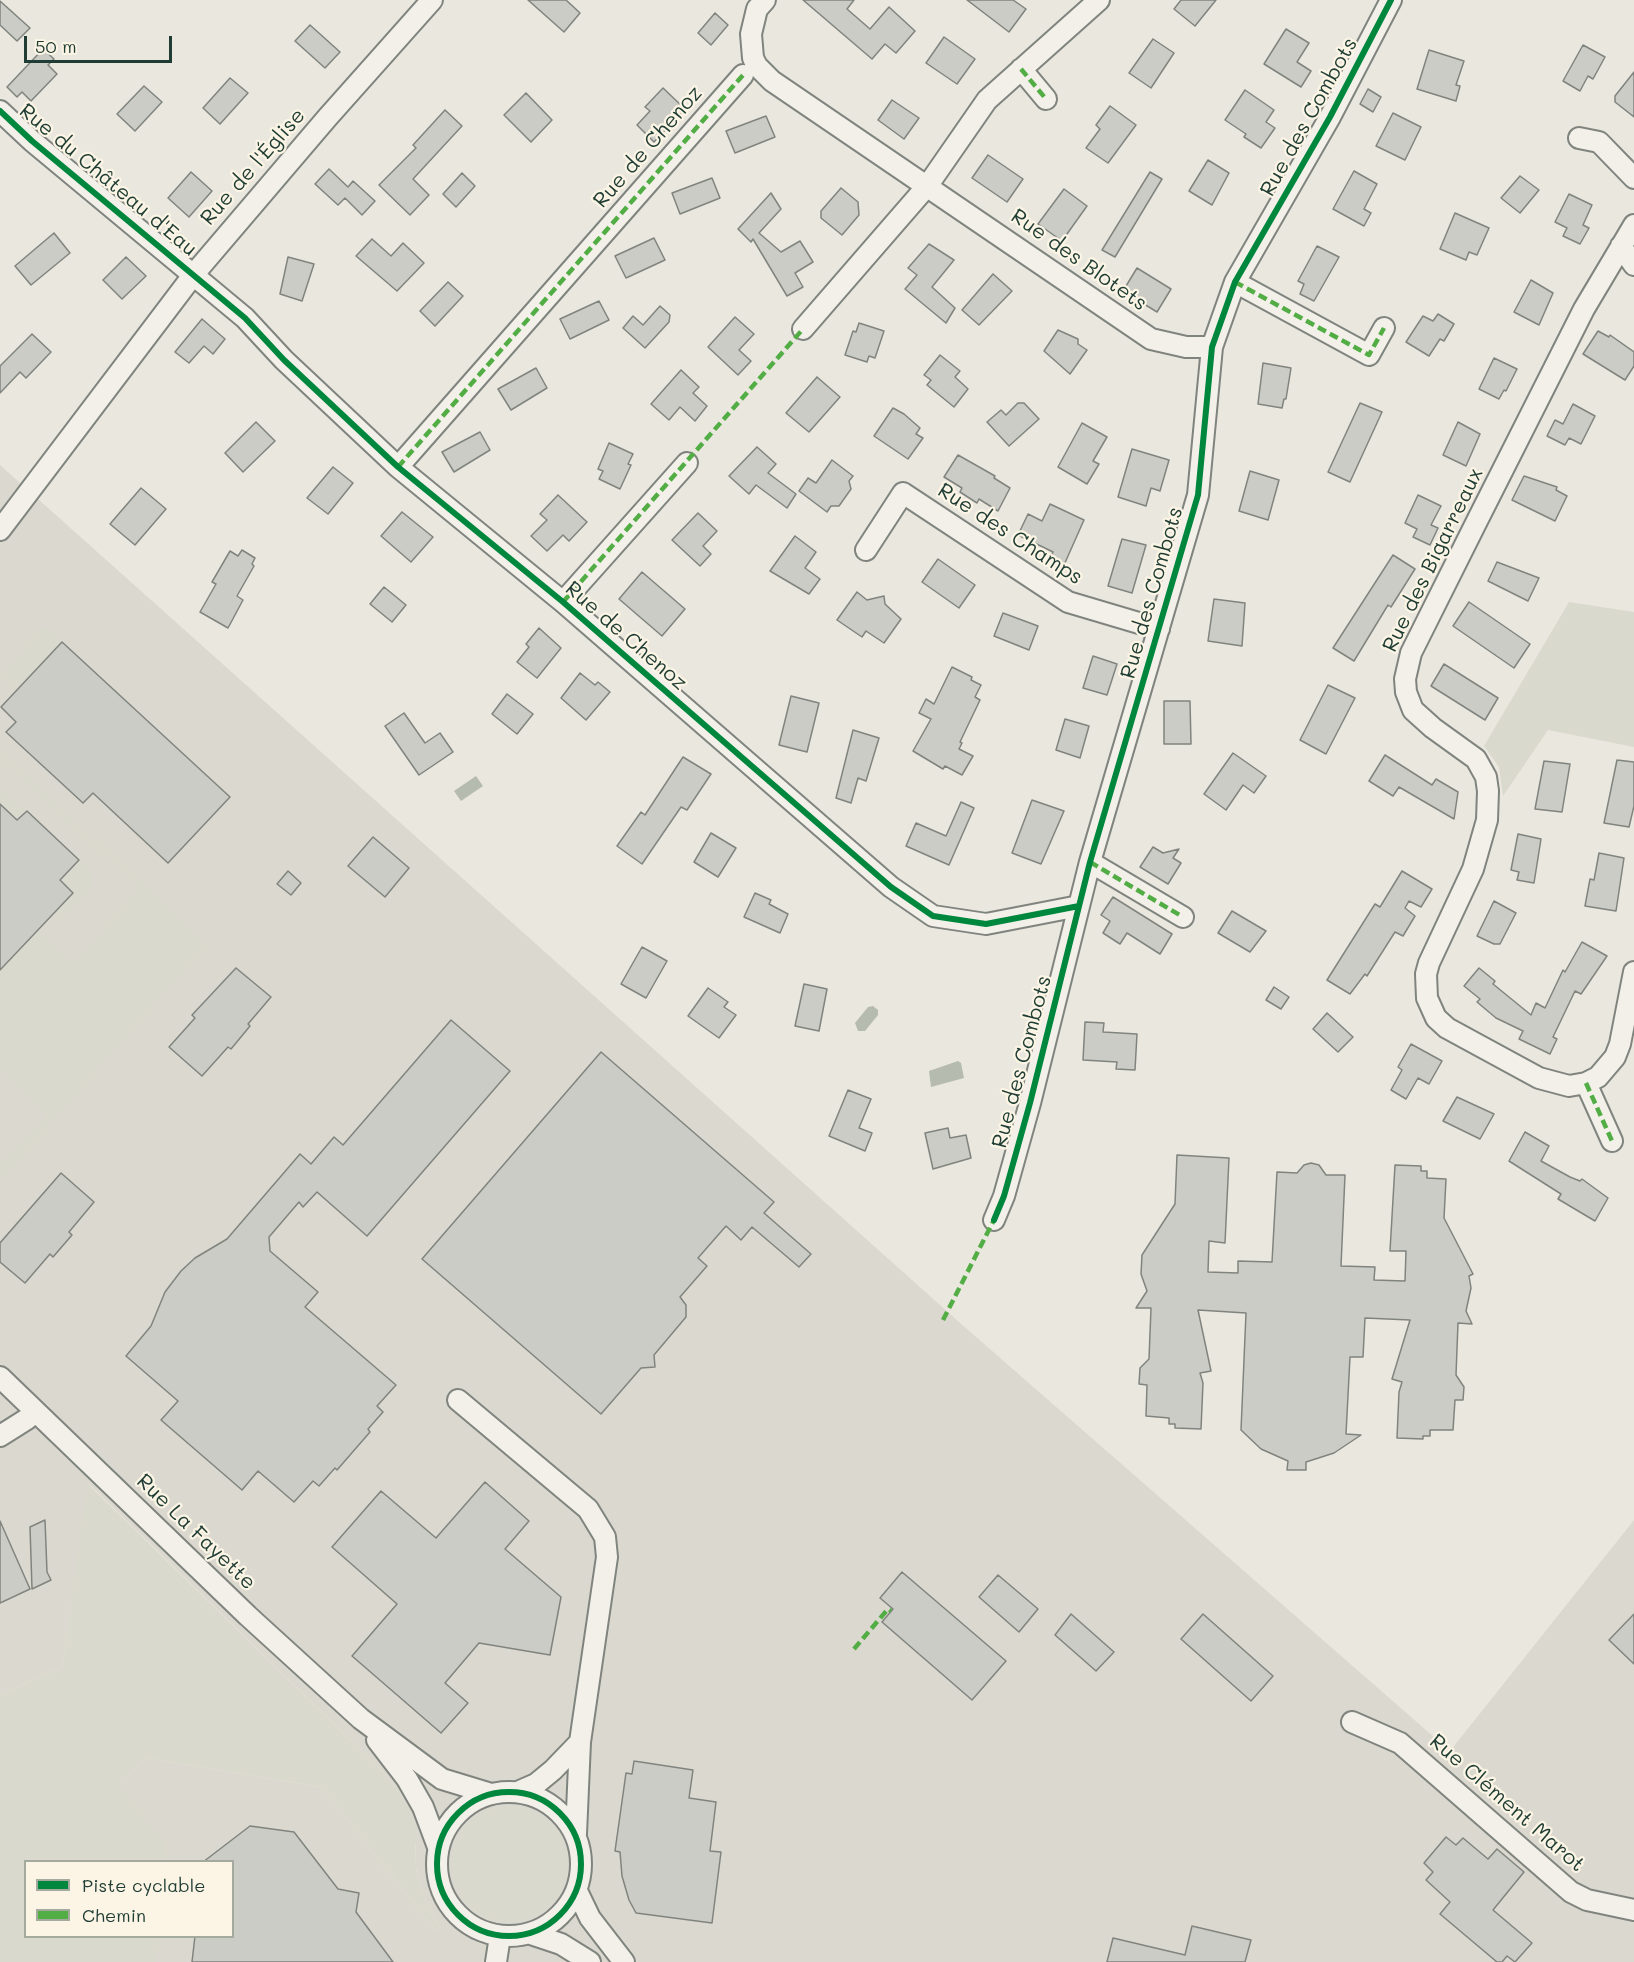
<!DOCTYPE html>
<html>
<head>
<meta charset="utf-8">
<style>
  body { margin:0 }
  #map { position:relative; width:1634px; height:1962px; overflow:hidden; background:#eae7df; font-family:Mali,sans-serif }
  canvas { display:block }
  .legend { position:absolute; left:24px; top:1860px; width:210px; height:78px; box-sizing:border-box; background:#fcf5e5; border:2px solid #a4ab9e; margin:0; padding:8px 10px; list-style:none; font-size:18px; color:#1f3d34 }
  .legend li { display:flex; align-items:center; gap:12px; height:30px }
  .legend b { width:30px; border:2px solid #a4ab9e }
  .scale { position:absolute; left:24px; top:36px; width:148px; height:27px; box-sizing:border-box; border:3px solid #1f3d34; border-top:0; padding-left:8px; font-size:18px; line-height:21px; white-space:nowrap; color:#1f3d34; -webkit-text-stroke:4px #fcf5e5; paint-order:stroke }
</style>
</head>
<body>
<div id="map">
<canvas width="1634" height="1962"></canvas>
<ul class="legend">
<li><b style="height:8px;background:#00873e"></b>Piste cyclable</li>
<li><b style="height:8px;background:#52ad45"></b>Chemin</li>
</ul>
<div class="scale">50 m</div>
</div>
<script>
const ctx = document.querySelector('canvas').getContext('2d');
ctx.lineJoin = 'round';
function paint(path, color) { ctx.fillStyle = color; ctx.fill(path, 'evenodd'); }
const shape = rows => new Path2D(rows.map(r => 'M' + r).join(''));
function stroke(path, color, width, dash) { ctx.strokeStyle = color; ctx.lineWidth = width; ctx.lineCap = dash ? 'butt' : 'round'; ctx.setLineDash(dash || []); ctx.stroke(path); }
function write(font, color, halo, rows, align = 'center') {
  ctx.font = font + ' Mali,sans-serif'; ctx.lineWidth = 4.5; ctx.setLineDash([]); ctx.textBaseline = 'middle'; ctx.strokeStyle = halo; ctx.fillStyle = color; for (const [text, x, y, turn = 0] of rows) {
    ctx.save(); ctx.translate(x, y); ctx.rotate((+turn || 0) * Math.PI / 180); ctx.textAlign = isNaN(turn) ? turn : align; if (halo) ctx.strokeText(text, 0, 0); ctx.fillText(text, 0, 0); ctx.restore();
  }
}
paint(shape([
  [0,465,959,1322,1450,1751,1634,1520,1634,1962,34,1962,37,1937,232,1936,232,1862,44,1861,44,1858,146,1758,322,1787,436,1932,440,1930,423,1895,416,1869,416,1846,404,1799,384,1773,89,1484,62,1667,0,1695]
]), '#dbd9cf');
paint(shape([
  [1569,602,1634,612,1634,747,1548,730,1503,796,1499,767,1484,746],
  [45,626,62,642,16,691,0,673],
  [0,751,208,944,0,1183,0,1164,47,1116,0,1071,0,955,37,930,73,963,139,888,0,761],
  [2,787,26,811,17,821,0,804],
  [79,860,91,871,90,892,65,918,50,917,60,880],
  [88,1484,384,1773,404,1799,415,1823,416,1870,423,1895,440,1930,436,1932,322,1787,146,1758,119,1785,166,1844,164,1861,26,1862,26,1936,159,1937,155,1962,0,1962,0,1695,62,1667],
  '452 1864a58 58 0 1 1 116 0a58 58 0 1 1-116 0Z'
]), '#dad9cd');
paint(shape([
  [476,776,483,786,461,801,454,791],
  [873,1006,878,1010,878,1015,865,1031,858,1031,855,1023,868,1007],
  [958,1061,961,1063,964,1078,931,1087,929,1071]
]), '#b6bbaf');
const building = shape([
  [528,0,566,0,580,13,564,32,528,0],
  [803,0,854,0,847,9,870,29,889,7,915,31,896,53,885,44,872,59,803,0],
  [967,0,1013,0,1026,9,1009,32,967,0],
  [1181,0,1216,0,1195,26,1174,9,1181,0],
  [0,1,30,28,17,41,0,25,0,1],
  [715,13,728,25,711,45,698,33,715,13],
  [310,25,340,52,325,68,295,41,310,25],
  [1286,29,1309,43,1297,62,1311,71,1301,87,1264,64,1286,29],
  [944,37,975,59,957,84,926,63,944,37],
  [1153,39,1174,53,1151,88,1129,73,1153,39],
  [1583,45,1605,57,1593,79,1588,76,1580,91,1563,81,1583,45],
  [43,49,54,59,48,65,57,74,31,101,22,92,17,97,7,87,43,49],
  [1429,50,1464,61,1456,85,1460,86,1456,101,1417,89,1429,50],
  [1634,72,1634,117,1615,102,1615,96,1634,72],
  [230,78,248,93,220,124,203,108,230,78],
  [144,86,162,102,135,131,117,114,144,86],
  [663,88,685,109,654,142,637,125,650,111,645,107,663,88],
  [1368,89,1381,97,1373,112,1360,104,1368,89],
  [1245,90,1274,110,1266,122,1275,128,1261,148,1244,137,1246,134,1225,120,1245,90],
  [526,93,552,120,531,142,504,115,526,93],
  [892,100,919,118,904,139,878,120,892,100],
  [1110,106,1136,125,1108,163,1086,148,1100,129,1096,125,1110,106],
  [445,110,462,126,413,179,429,195,410,215,379,185,416,148,413,145,445,110],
  [1393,113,1421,127,1405,160,1376,146,1393,113],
  [766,116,775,137,735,153,726,131,766,116],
  [988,155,1023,179,1007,202,972,178,988,155],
  [1208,160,1229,173,1212,205,1189,191,1208,160],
  [329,169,348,187,353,181,375,201,362,215,345,198,338,205,315,184,329,169],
  [1354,171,1377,184,1364,209,1371,213,1364,226,1333,209,1354,171],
  [191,172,212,191,189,217,168,198,191,172],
  [1150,172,1162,179,1115,257,1102,250,1150,172],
  [462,173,475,186,456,207,443,194,462,173],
  [1520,176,1539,190,1520,213,1501,198,1520,176],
  [712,178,720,198,680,214,672,193,712,178],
  [841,188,858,202,859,215,842,235,821,218,821,211,841,188],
  [1064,189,1087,206,1062,241,1038,224,1064,189],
  [771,193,781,209,759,233,781,252,800,241,813,262,795,273,803,287,787,296,753,239,751,242,738,229,771,193],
  [1569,194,1592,205,1583,225,1589,228,1580,244,1563,236,1567,228,1555,222,1569,194],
  [1455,213,1489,228,1477,255,1469,252,1466,260,1440,249,1455,213],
  [54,233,70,253,31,285,15,266,54,233],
  [654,238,665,260,626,278,615,256,654,238],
  [372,239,391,256,403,243,424,263,397,291,356,256,372,239],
  [929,244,954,260,932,287,955,308,946,323,905,289,917,275,908,268,929,244],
  [1317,246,1339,257,1314,301,1300,294,1304,284,1298,281,1317,246],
  [126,257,146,276,122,299,103,280,126,257],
  [288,257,314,264,302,301,280,294,288,257],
  [1137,268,1171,289,1157,312,1123,291,1137,268],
  [993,274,1012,291,979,325,962,310,993,274],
  [1531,280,1553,293,1539,325,1514,312,1531,280],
  [448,282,463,296,435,326,420,311,448,282],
  [599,301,609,320,570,339,560,319,599,301],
  [660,306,670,315,669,322,645,348,623,328,633,316,643,325,660,306],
  [1438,314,1454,324,1444,341,1440,339,1429,356,1406,342,1423,316,1433,321,1438,314],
  [735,317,754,334,739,350,751,361,738,375,708,347,735,317],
  [202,319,225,339,213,354,204,346,189,363,175,352,202,319],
  [859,323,884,331,875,358,869,356,867,362,845,355,853,331,856,332,859,323],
  [1058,330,1078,339,1078,344,1087,350,1070,374,1044,351,1058,330],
  [1598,331,1609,337,1610,335,1634,352,1634,366,1625,380,1583,354,1598,331],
  [32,334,51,352,26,378,20,372,0,393,0,366,32,334],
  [940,355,960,371,955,377,968,389,954,407,927,385,931,380,924,375,940,355],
  [1494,358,1517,369,1506,391,1504,390,1499,399,1479,389,1494,358],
  [1263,363,1291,368,1286,399,1284,399,1282,408,1258,404,1263,363],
  [536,368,547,388,511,410,498,389,536,368],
  [681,370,699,387,693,393,707,406,695,421,680,407,669,420,651,404,681,370],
  [817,377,840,397,809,432,786,413,817,377],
  [1018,403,1024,403,1039,419,1009,446,987,422,1001,410,1006,415,1018,403],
  [1360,403,1382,412,1350,482,1328,472,1360,403],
  [1573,404,1595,416,1581,444,1569,438,1565,445,1547,436,1555,420,1563,424,1573,404],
  [893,408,904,414,920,428,916,434,923,438,908,459,874,436,893,408],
  [256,422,275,441,243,472,225,453,256,422],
  [1458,422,1480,434,1466,466,1443,455,1458,422],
  [1082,423,1107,437,1093,461,1099,464,1087,484,1058,467,1082,423],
  [480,432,490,450,454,472,442,452,480,432],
  [609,443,633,454,628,464,631,465,620,489,599,479,603,471,598,469,609,443],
  [757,447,776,464,768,473,796,494,787,508,756,485,749,494,729,476,757,447],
  [1132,449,1169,460,1160,491,1151,488,1146,506,1118,497,1132,449],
  [958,455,995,476,994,478,1010,488,998,511,979,499,977,503,960,492,962,488,944,477,958,455],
  [832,460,853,476,849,481,851,489,839,506,831,506,827,512,799,491,808,478,816,483,832,460],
  [333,467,353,483,328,514,307,498,333,467],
  [1250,471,1279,480,1268,520,1239,511,1250,471],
  [1524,476,1557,487,1556,490,1567,496,1555,521,1512,500,1524,476],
  [141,488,166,509,135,545,110,524,141,488],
  [558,495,587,522,569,541,563,535,547,551,531,536,547,520,540,514,558,495],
  [1418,495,1441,506,1431,525,1438,528,1430,545,1413,537,1417,529,1405,523,1418,495],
  [1050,504,1084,520,1064,565,1050,558,1053,552,1018,535,1028,514,1042,521,1050,504],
  [402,512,433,537,411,562,381,536,402,512],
  [698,513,717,531,703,546,711,554,700,566,672,540,698,513],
  [795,536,816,552,805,568,820,579,809,594,770,571,795,536],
  [1122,539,1146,545,1132,593,1108,586,1122,539],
  [242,550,255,558,252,564,254,566,237,596,243,600,228,628,200,612,216,584,212,582,230,551,238,556,242,550],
  [1393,555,1415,569,1391,607,1388,605,1354,661,1333,648,1393,555],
  [938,559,975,585,959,608,922,582,938,559],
  [1497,562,1539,578,1528,601,1488,581,1497,562],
  [642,572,685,609,662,636,619,599,642,572],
  [384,587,406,605,392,622,370,604,384,587],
  [857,592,867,600,884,596,885,604,901,619,884,643,866,631,862,637,837,620,857,592],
  [1214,599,1245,603,1242,646,1208,641,1214,599],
  [1469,602,1530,644,1514,668,1453,626,1469,602],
  [1003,613,1038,626,1029,650,994,636,1003,613],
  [539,628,561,648,537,678,517,662,529,647,526,644,539,628],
  [62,642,230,797,168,863,93,793,83,803,6,732,16,722,1,707,62,642],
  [1093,656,1117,664,1107,695,1083,688,1093,656],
  [1444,664,1498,698,1485,720,1431,686,1444,664],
  [952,667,972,677,971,680,981,685,975,697,980,700,960,742,962,743,959,749,973,756,962,775,945,766,943,769,913,751,931,719,919,713,926,699,934,704,952,667],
  [580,673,595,685,598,682,610,692,586,720,561,698,580,673],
  [1328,685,1355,698,1326,754,1300,740,1328,685],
  [507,694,533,714,517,734,492,714,507,694],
  [791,696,819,703,807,752,779,745,791,696],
  [1164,701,1190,701,1191,744,1164,744,1164,701],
  [404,713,425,743,440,733,453,752,419,775,385,726,404,713],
  [1065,719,1089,726,1080,758,1056,750,1065,719],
  [853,730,879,738,866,781,858,778,851,803,836,798,853,730],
  [1233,753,1266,776,1254,793,1243,785,1226,810,1204,794,1233,753],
  [1385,755,1432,785,1436,779,1458,792,1454,819,1399,787,1393,796,1369,781,1385,755],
  [683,757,711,774,687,810,681,807,642,864,617,846,641,812,645,815,683,757],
  [1617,760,1634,762,1634,806,1629,827,1604,823,1617,760],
  [1544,761,1570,764,1562,812,1535,809,1544,761],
  [1032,800,1064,811,1041,864,1012,853,1032,800],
  [961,802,974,808,949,865,906,846,916,823,946,836,961,802],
  [0,804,17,820,27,811,79,860,60,880,73,893,0,970,0,804],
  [711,833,736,848,718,877,694,862,711,833],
  [1518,834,1541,839,1534,883,1517,880,1519,872,1511,870,1518,834],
  [373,837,409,868,385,897,348,866,373,837],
  [1153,847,1163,853,1179,849,1173,858,1181,863,1168,884,1140,867,1153,847],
  [1599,853,1624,858,1616,911,1585,906,1590,879,1594,880,1599,853],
  [288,871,301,883,291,895,277,884,288,871],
  [1402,871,1432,889,1421,907,1409,901,1405,908,1415,916,1403,936,1395,932,1367,976,1365,974,1350,994,1327,980,1375,904,1380,907,1402,871],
  [755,893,771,900,769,904,788,914,780,933,744,917,755,893],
  [1113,897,1172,934,1160,954,1127,933,1120,944,1103,933,1110,921,1101,915,1113,897],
  [1494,901,1516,913,1500,944,1494,944,1477,936,1494,901],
  [1232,911,1266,931,1250,952,1218,933,1232,911],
  [1582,942,1607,956,1581,994,1575,991,1553,1037,1557,1039,1550,1054,1519,1039,1523,1031,1496,1018,1477,1002,1480,999,1464,986,1479,968,1495,981,1493,984,1531,1015,1536,1003,1545,1008,1563,970,1565,972,1582,942],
  [642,947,667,961,646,998,621,984,642,947],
  [236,968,271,997,248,1024,250,1026,231,1049,228,1047,202,1076,169,1047,195,1018,192,1015,236,968],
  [804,984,827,989,819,1031,795,1026,804,984],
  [1274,987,1289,997,1281,1009,1266,1000,1274,987],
  [708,988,728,1002,724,1007,736,1015,719,1038,688,1016,708,988],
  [1327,1013,1353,1037,1338,1052,1313,1029,1327,1013],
  [451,1020,510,1071,367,1236,317,1192,303,1207,299,1202,269,1237,270,1251,318,1292,305,1307,396,1385,377,1406,383,1412,368,1429,370,1432,337,1470,335,1468,319,1486,313,1481,294,1502,258,1471,242,1490,161,1420,178,1401,126,1356,151,1326,165,1292,181,1271,195,1258,227,1239,300,1154,311,1164,334,1137,343,1145,451,1020],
  [1085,1022,1104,1023,1103,1032,1137,1034,1135,1070,1116,1069,1117,1062,1083,1060,1085,1022],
  [1411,1044,1442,1061,1429,1084,1418,1078,1406,1099,1391,1090,1402,1070,1398,1067,1411,1044],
  [601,1052,774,1202,764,1213,811,1254,799,1267,752,1227,741,1240,726,1226,698,1258,707,1266,680,1297,686,1305,686,1317,654,1355,655,1367,641,1368,601,1414,422,1259,601,1052],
  [848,1090,871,1099,859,1128,872,1133,865,1151,829,1136,848,1090],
  [1457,1097,1494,1114,1480,1139,1443,1121,1457,1097],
  [948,1128,950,1138,966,1135,971,1158,933,1169,925,1133,948,1128],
  [1525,1132,1549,1146,1541,1161,1570,1177,1580,1181,1582,1179,1608,1198,1595,1221,1558,1199,1561,1194,1509,1161,1525,1132],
  [1177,1155,1229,1158,1225,1243,1209,1241,1208,1272,1238,1273,1238,1261,1272,1262,1277,1172,1297,1173,1304,1165,1311,1163,1319,1165,1326,1175,1345,1175,1341,1266,1375,1267,1374,1280,1405,1281,1406,1251,1390,1251,1395,1165,1421,1166,1421,1171,1427,1171,1427,1178,1446,1179,1444,1218,1473,1274,1469,1276,1471,1288,1466,1311,1472,1324,1458,1323,1456,1375,1464,1387,1463,1400,1455,1400,1453,1430,1430,1430,1430,1436,1423,1436,1423,1439,1397,1438,1399,1392,1402,1382,1392,1379,1410,1320,1365,1318,1363,1357,1350,1357,1346,1434,1361,1435,1334,1453,1306,1462,1306,1470,1287,1470,1288,1461,1261,1449,1241,1430,1246,1313,1198,1310,1211,1371,1200,1373,1203,1383,1201,1429,1175,1428,1175,1424,1169,1424,1169,1418,1146,1416,1147,1385,1139,1384,1140,1368,1149,1359,1151,1308,1136,1308,1147,1291,1141,1274,1142,1255,1175,1204,1177,1155],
  [61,1173,94,1202,69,1232,72,1235,53,1257,50,1254,25,1283,0,1262,0,1243,61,1173],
  [485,1482,529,1521,505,1549,561,1597,550,1655,479,1643,445,1683,468,1703,441,1733,352,1656,397,1604,332,1547,381,1491,436,1538,485,1482],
  [45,1520,47,1572,51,1580,32,1589,30,1527,45,1520],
  [0,1521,30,1589,0,1603,0,1521],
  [902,1572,1006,1661,972,1700,882,1622,893,1609,880,1598,902,1572],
  [998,1575,1038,1609,1019,1632,979,1597,998,1575],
  [1071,1614,1114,1652,1096,1671,1055,1635,1071,1614],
  [1203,1614,1273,1676,1251,1701,1181,1639,1203,1614],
  [1634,1614,1634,1664,1609,1640,1634,1614],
  [634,1761,693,1770,689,1798,716,1802,710,1851,721,1852,712,1923,636,1913,629,1900,622,1876,620,1852,615,1851,626,1773,632,1774,634,1761],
  [250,1826,294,1832,338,1889,359,1893,356,1912,393,1962,192,1962,195,1936,232,1936,232,1862,203,1862,250,1826],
  [1446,1837,1456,1845,1463,1838,1488,1859,1497,1849,1524,1872,1493,1910,1532,1943,1515,1962,1507,1956,1502,1962,1497,1962,1440,1914,1450,1902,1426,1880,1433,1872,1424,1863,1446,1837],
  [1192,1926,1251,1940,1245,1962,1107,1962,1113,1938,1185,1955,1192,1926]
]);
paint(building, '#ccccc6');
stroke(building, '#80847f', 1.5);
const minor = shape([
  [765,0,757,9,751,34,753,58,757,66,772,81,1151,339,1186,347,1212,347],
  [1021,69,1046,99],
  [0,111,32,141,245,318,284,360,398,467,563,602,891,887,933,916,986,924,1079,906],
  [1579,138,1599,142,1634,178],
  [1634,225,1584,309,1478,519,1411,653,1405,679,1406,692,1413,710,1433,728,1476,759,1486,777,1488,791,1487,820,1473,869,1429,963,1426,974,1427,998,1436,1018,1447,1028,1539,1078,1569,1086,1586,1083,1598,1077,1615,1057,1620,1044,1634,972],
  [1621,246,1634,265],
  [1235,282,1369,355,1384,328],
  [803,329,928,185,987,100,1099,0],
  [398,467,743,75],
  [0,530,194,274,327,118,432,0],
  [866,550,903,493,1068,602,1159,629],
  [563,602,687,463],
  [1090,862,1183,917],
  [1586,1083,1612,1141],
  [994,1220,1004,1196,1030,1103,1090,862,1198,495,1212,347,1235,282,1330,117,1391,0],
  [0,1377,248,1616,361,1719,442,1779,488,1793],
  [458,1400,588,1509,605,1537,607,1557,580,1742,576,1834],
  [0,1436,27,1419,35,1411],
  [1352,1722,1400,1743,1571,1892,1587,1900,1634,1910],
  [377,1740,407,1779,423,1807,438,1847],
  [520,1791,536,1784,553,1770,580,1742],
  '437 1864a72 72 0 1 1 144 0a72 72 0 1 1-144 0Z',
  [577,1891,590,1918,624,1962],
  [531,1934,561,1944,590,1962],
  [496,1962,500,1936]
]);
stroke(minor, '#80847f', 24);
stroke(minor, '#f3f0ea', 20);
stroke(shape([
  [1021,69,1046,99],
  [1235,282,1369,355,1384,328],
  [398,467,743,75],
  [563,602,803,329],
  [1090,862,1183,917],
  [1586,1083,1612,1141],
  [943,1320,994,1220],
  [854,1649,888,1609,891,1611]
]), '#52ad45', 4.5, [9, 4.5]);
stroke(shape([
  [0,111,32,141,245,318,284,360,398,467,563,602,891,887,933,916,986,924,1079,906],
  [994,1220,1004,1196,1030,1103,1090,862,1198,495,1212,347,1235,282,1330,117,1391,0],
  '437 1864a72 72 0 1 1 144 0a72 72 0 1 1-144 0Z'
]), '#00873e', 6);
write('21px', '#1f3d34', '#fcf5e5', [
  ["Rue des Combots",1309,117,-61],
  ["Rue de Chenoz",648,147,-49],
  ["Rue de l'Église",253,167,-49],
  ["Rue du Château d'Eau",108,180,40],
  ["Rue des Blotets",1079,260,35],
  ["Rue des Champs",1010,534,33],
  ["Rue des Bigarreaux",1433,560,-64],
  ["Rue des Combots",1152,593,-74],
  ["Rue de Chenoz",626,636,41],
  ["Rue des Combots",1022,1062,-75],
  ["Rue La Fayette",196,1532,44],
  ["Rue Clément Marot",1507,1803,41]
]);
</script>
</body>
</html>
